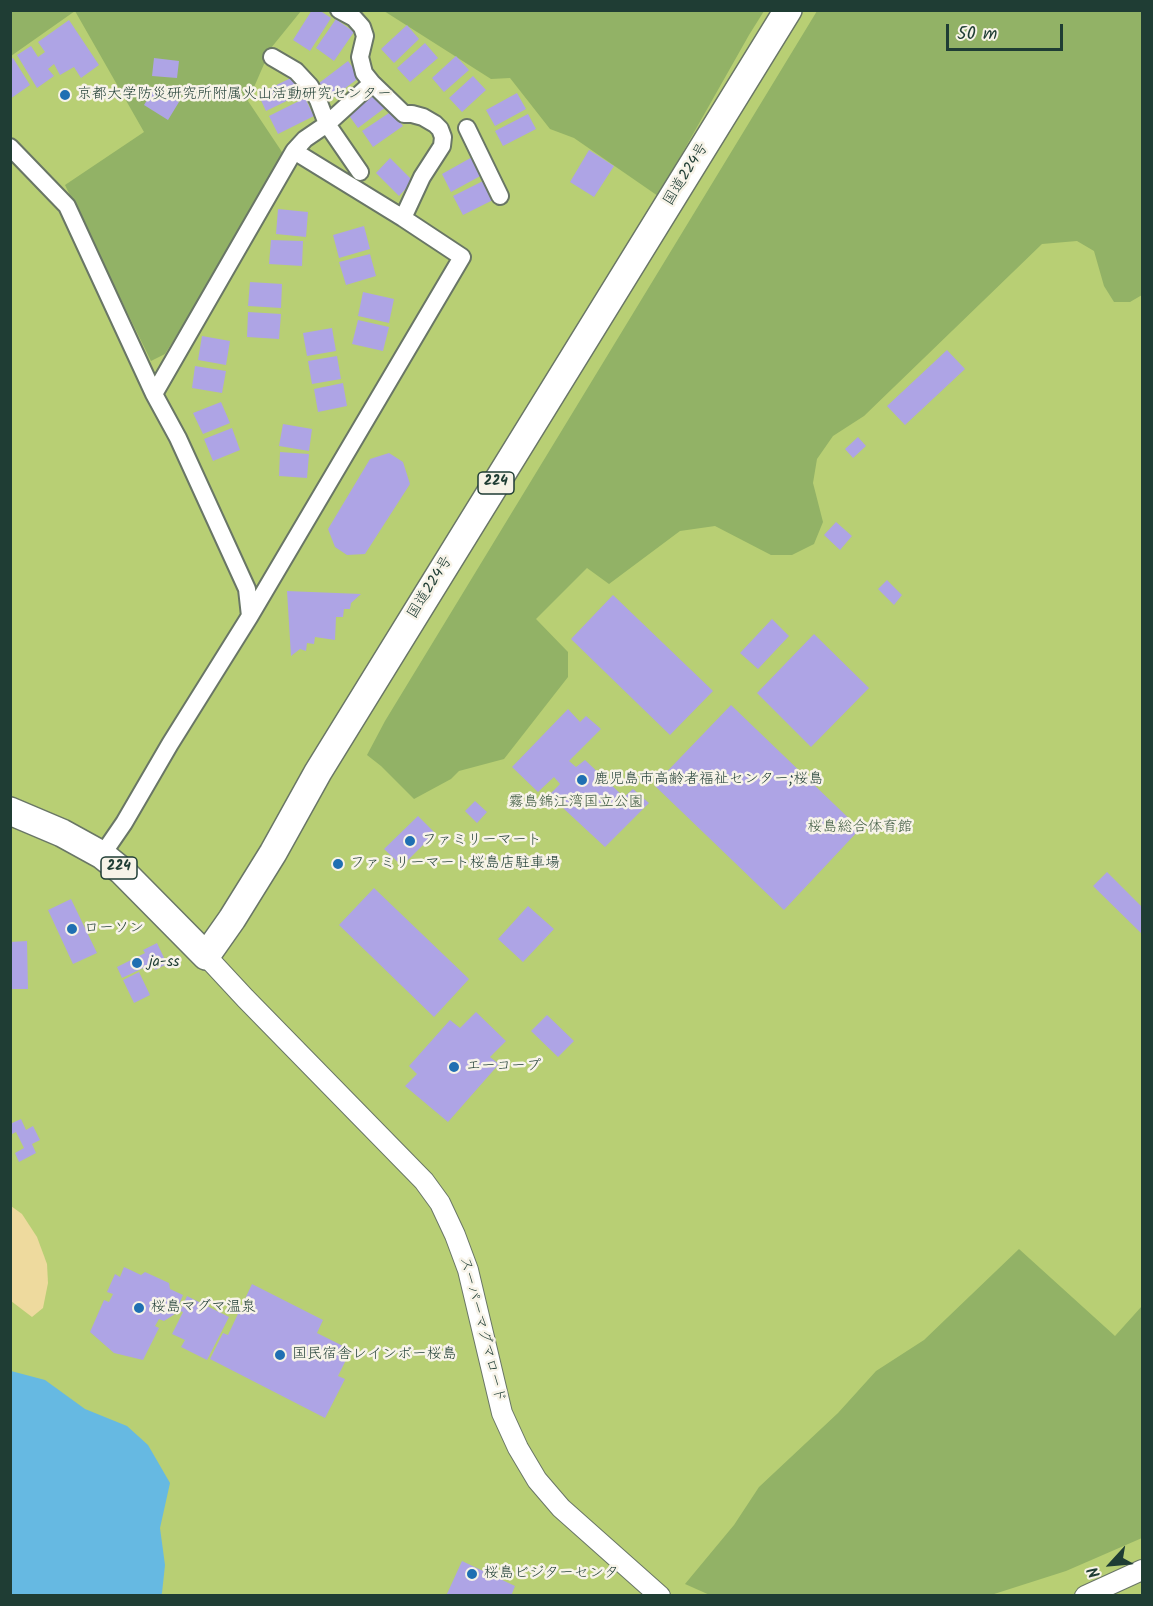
<!DOCTYPE html>
<html>
<head>
<meta charset="utf-8">
<style>
  body { margin:0 }
  #map { position:relative; width:1153px; height:1606px; overflow:hidden; background:#f2dfc4; font-family:Kalam,sans-serif }
  canvas { display:block }
  .frame { position:absolute; inset:0; border:12px solid #1f3d34; pointer-events:none }
  .north { position:absolute; left:1081px; top:1534px; width:60px; height:60px; -webkit-text-stroke:4px #f7f3e8; paint-order:stroke; rotate:244deg; font-size:16px; font-weight:700; line-height:24px; text-align:center; color:#1f3d34 }
  .north::after { content:''; display:block; margin:auto; width:21px; height:27px; background:#1f3d34; clip-path:polygon(50% 0,100% 100%,50% 72%,0 100%) }
  .scale { position:absolute; left:946px; top:24px; width:117px; height:27px; box-sizing:border-box; border:3px solid #1f3d34; border-top:0; padding-left:8px; font-size:18px; line-height:21px; white-space:nowrap; color:#1f3d34; -webkit-text-stroke:4px #f7f3e8; paint-order:stroke }
</style>
</head>
<body>
<div id="map">
<canvas width="1153" height="1606"></canvas>
<div class="frame"></div>
<div class="north">N</div>
<div class="scale">50 m</div>
</div>
<script>
const ctx = document.querySelector('canvas').getContext('2d');
ctx.lineJoin = 'round';
function paint(path, color) { ctx.fillStyle = color; ctx.fill(path, 'evenodd'); }
const shape = rows => new Path2D(rows.map(r => 'M' + r).join(''));
function stroke(path, color, width, dash) { ctx.strokeStyle = color; ctx.lineWidth = width; ctx.lineCap = dash ? 'butt' : 'round'; ctx.setLineDash(dash || []); ctx.stroke(path); }
function write(font, color, halo, rows, align = 'center') {
  ctx.font = font + ' Kalam,"Klee One",sans-serif'; ctx.lineWidth = 5; ctx.setLineDash([]); ctx.textBaseline = 'middle'; ctx.strokeStyle = halo; ctx.fillStyle = color; for (const [text, x, y, turn = 0] of rows) {
    ctx.save(); ctx.translate(x, y); ctx.rotate((+turn || 0) * Math.PI / 180); ctx.textAlign = isNaN(turn) ? turn : align; if (halo) ctx.strokeText(text, 0, 0); ctx.fillText(text, 0, 0); ctx.restore();
  }
}
paint(shape([
  [11,11,1142,11,1142,1595,11,1596]
]), '#b8cf74');
paint(shape([
  [11,10,75,10,75,11,11,56],
  [75,11,301,11,271,48,248,101,286,158,165,354,151,361,65,185,144,132],
  [384,11,764,11,749,35,658,196,574,138,550,129,510,78,491,79],
  [817,11,1142,11,1142,295,1130,302,1114,302,1104,286,1094,251,1077,241,1042,244,864,416,833,436,817,459,813,483,823,522,814,544,792,555,771,555,715,526,680,531,609,584,587,568,536,619,568,652,568,677,504,759,459,771,451,779,414,799,381,766,367,755,385,721],
  [1019,1249,1115,1336,1142,1306,1142,1538,1066,1571,991,1595,712,1596,685,1584,734,1525,759,1487,838,1413,876,1371,924,1340]
]), '#92b266');
paint(shape([
  [11,1206,22,1214,37,1237,47,1264,48,1283,43,1308,32,1317,11,1301]
]), '#eeda9e');
paint(shape([
  [11,1371,45,1380,85,1409,127,1426,148,1445,170,1483,160,1528,165,1565,162,1593,161,1595,11,1595]
]), '#66b9e2');
paint(shape([
  [312,10,319,10,331,18,310,51,293,40],
  [336,19,354,32,334,61,316,48],
  [69,20,99,65,81,78,74,67,60,75,54,64,48,69,54,76,37,88,17,55,31,46,38,57,45,52,38,42],
  [407,25,419,39,394,63,381,49],
  [425,43,438,58,410,82,397,68],
  [456,56,469,70,444,92,432,78],
  [13,58,30,85,10,99,10,60],
  [154,58,179,61,177,78,152,76],
  [348,61,360,77,331,99,319,83],
  [295,76,303,93,266,111,258,94],
  [473,76,486,90,462,112,449,98],
  [155,87,179,102,168,120,144,105],
  [517,93,526,109,495,126,486,110],
  [376,94,386,107,358,128,348,114],
  [305,98,314,116,278,134,269,116],
  [392,111,403,126,373,147,362,131],
  [528,114,536,129,503,146,495,131],
  [589,150,614,166,594,197,570,182],
  [474,156,484,174,451,192,442,174],
  [390,158,413,181,399,196,376,173],
  [485,180,495,199,463,215,453,196],
  [278,209,308,212,306,237,276,234],
  [364,226,370,249,339,258,333,235],
  [271,240,303,241,302,266,269,264],
  [370,254,376,276,346,285,339,262],
  [250,282,282,284,281,308,248,306],
  [363,292,394,299,389,323,358,316],
  [248,312,281,314,279,339,247,337],
  [358,320,389,327,383,351,352,344],
  [332,328,336,351,307,356,303,333],
  [202,336,230,341,226,365,198,360],
  [947,350,965,369,905,425,887,406],
  [337,356,341,379,312,384,308,361],
  [195,366,226,371,222,393,192,388],
  [343,383,347,406,318,412,314,389],
  [221,402,230,423,203,434,193,413],
  [283,424,312,429,309,451,279,446],
  [232,428,240,450,213,461,204,439],
  [858,437,866,446,853,458,845,449],
  [280,452,309,454,307,478,279,476],
  [389,453,403,462,410,484,365,554,347,555,335,547,328,529,370,459],
  [836,522,852,536,840,550,824,535],
  [887,580,902,595,894,605,878,589],
  [287,591,361,594,351,603,350,609,344,609,343,617,336,617,335,640,315,637,314,644,307,643,306,651,300,649,291,656],
  [613,595,713,691,670,735,571,639],
  [772,619,789,636,758,669,740,653],
  [814,634,869,688,811,747,757,693],
  [731,705,860,829,784,910,654,785],
  [568,709,580,722,586,716,601,729,569,761,576,767,585,760,624,797,633,789,649,803,605,847,549,795,560,784,554,777,538,792,512,767],
  [475,801,487,812,477,823,465,811],
  [418,816,435,833,402,866,384,849],
  [1107,872,1142,907,1142,934,1093,886],
  [374,888,469,979,434,1017,339,925],
  [71,899,97,953,73,964,48,910],
  [528,906,554,929,523,962,498,939],
  [27,941,28,989,10,989,10,942],
  [157,943,167,964,155,970,152,964,122,978,117,967,145,953,143,950],
  [139,972,150,995,134,1003,123,980],
  [476,1012,506,1041,490,1057,499,1064,448,1122,405,1086,417,1074,409,1066,450,1020,460,1028],
  [547,1015,574,1041,558,1057,531,1031],
  [21,1119,26,1130,33,1126,40,1140,32,1144,36,1153,19,1162,15,1153,24,1148,16,1132,10,1135,10,1124],
  [124,1267,141,1275,145,1272,169,1283,170,1289,183,1295,175,1314,164,1321,159,1319,155,1326,159,1328,143,1360,114,1353,90,1332,104,1300,109,1302,113,1294,107,1292,115,1274,120,1277],
  [252,1284,323,1320,317,1333,351,1350,338,1376,345,1379,325,1418,210,1359,223,1333,228,1335],
  [187,1296,229,1317,207,1360,181,1347,185,1340,172,1334,183,1312,180,1311],
  [462,1561,515,1586,511,1596,446,1596]
]), '#aea4e5');
const minor = shape([
  [339,10,354,18,362,27,365,36,360,57,364,73,372,83,404,114,412,114,423,117,435,124,440,129,443,137,442,146,422,177,403,218],
  [272,57,296,71,310,86,318,100,327,124,305,139,294,151],
  [467,128,500,196],
  [10,147,67,206,154,394,178,438,247,589,250,616,170,744,124,823,102,855],
  [360,172,327,124,372,83],
  [154,394,294,151,403,218,462,257,250,616]
]);
const tertiary = shape([
  [206,956,245,998,424,1181,440,1203,455,1235,468,1270,502,1413,518,1448,537,1480,561,1508,660,1596],
  [1085,1596,1142,1570]
]);
const trunk = shape([
  [10,811,62,833,102,855,122,871,206,956,232,919,273,853,318,772,788,10]
]);
stroke(minor, '#697666', 20);
stroke(tertiary, '#697666', 22);
stroke(trunk, '#697666', 30);
stroke(minor, '#fff', 16);
stroke(tertiary, '#fff', 20);
stroke(trunk, '#fff', 27);
for (const [x, y, r, color] of [
  [65,95,6,"#1f6fb2"],
  [582,780,6,"#1f6fb2"],
  [410,841,6,"#1f6fb2"],
  [338,864,6,"#1f6fb2"],
  [72,929,6,"#1f6fb2"],
  [137,963,6,"#1f6fb2"],
  [454,1067,6,"#1f6fb2"],
  [139,1308,6,"#1f6fb2"],
  [280,1355,6,"#1f6fb2"],
  [472,1574,6,"#1f6fb2"]
]) { const dot = new Path2D(); dot.arc(x, y, r, 0, 2 * Math.PI); ctx.fillStyle = color; ctx.fill(dot); stroke(dot, '#f7f3e8', 2); }
for (const [x, y, w] of [
  [496,483,36],
  [119,868,36]
]) { const box = new Path2D(); box.roundRect(x - w / 2, y - 11, w, 22, 4.5); ctx.fillStyle = '#f7f3e8'; ctx.fill(box); stroke(box, '#1f3d34', 1.5); }
write('bold 14px', '#1f3d34', null, [
  ["224",496,483],
  ["224",119,868]
]);
write('15px', '#1f3d34', '#f7f3e8', [
  ["京都大学防災研究所附属火山活動研究センター",77,95],
  ["鹿児島市高齢者福祉センター;桜島",594,780],
  ["ファミリーマート",422,841],
  ["ファミリーマート桜島店駐車場",350,864],
  ["ローソン",84,929],
  ["ja-ss",149,963],
  ["エーコープ",466,1067],
  ["桜島マグマ温泉",151,1308],
  ["国民宿舎レインボー桜島",292,1355],
  ["桜島ビジターセンタ",484,1574]
], 'left');
write('15px', '#1f3d34', '#f7f3e8', [
  ["国道224号",687,175,-58],
  ["国道224号",431,588,-58],
  ["スーパーマグマロード",481,1330,76]
]);
write('15px', '#3e5a41', '#f7f3e8', [
  ["霧島錦江湾国立公園",576,803],
  ["桜島総合体育館",860,828]
]);
</script>
</body>
</html>
